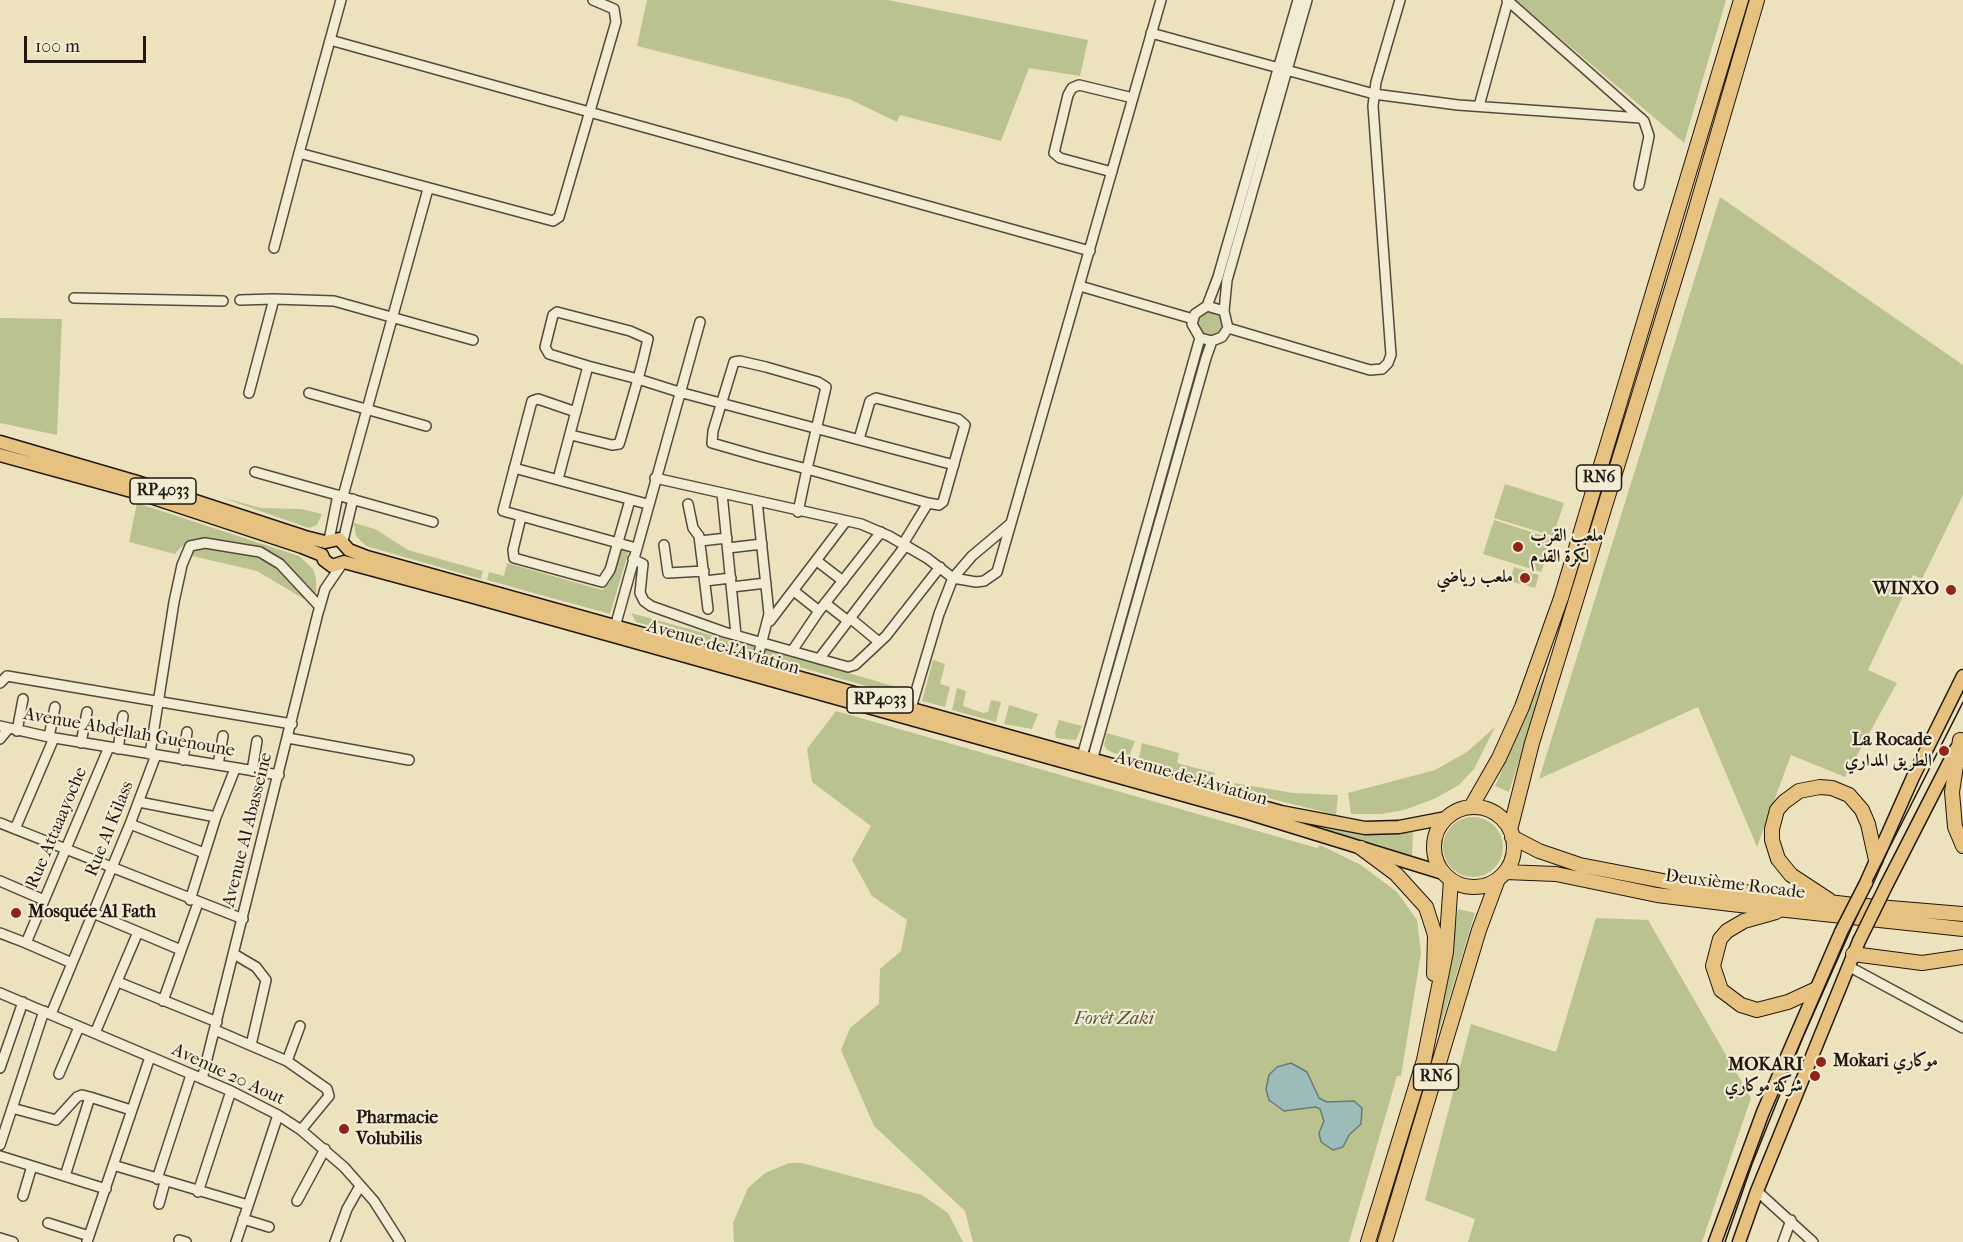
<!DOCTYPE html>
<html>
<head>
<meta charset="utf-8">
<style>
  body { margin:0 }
  #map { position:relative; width:1963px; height:1242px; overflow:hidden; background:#ede2be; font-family:"IM FELL French Canon",serif }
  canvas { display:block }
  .scale { position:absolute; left:24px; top:36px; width:122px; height:27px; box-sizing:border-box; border:3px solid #21170e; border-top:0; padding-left:8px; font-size:18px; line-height:21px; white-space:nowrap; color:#21170e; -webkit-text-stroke:4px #f3ecd5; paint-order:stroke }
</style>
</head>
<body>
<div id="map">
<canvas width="1963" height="1242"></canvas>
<div class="scale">100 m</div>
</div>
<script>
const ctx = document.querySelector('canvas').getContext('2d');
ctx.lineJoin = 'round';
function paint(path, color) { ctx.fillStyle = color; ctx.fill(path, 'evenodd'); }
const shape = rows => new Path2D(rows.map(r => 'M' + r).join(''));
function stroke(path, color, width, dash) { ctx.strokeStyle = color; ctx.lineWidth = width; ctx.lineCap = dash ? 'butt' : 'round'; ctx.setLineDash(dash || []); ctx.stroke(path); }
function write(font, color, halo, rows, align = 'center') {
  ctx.font = font + ' "IM FELL French Canon",Amiri,serif'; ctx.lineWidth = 4.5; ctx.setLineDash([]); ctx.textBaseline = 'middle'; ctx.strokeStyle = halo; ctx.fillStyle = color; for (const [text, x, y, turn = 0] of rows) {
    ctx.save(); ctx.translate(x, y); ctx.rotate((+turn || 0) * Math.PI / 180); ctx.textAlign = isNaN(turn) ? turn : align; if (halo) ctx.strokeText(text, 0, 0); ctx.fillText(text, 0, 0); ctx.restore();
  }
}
paint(shape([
  [647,0,888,0,1088,40,1080,76,1029,68,1001,141,900,115,897,122,849,99,637,46],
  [1515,0,1726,0,1684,143,1663,125],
  [1720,197,1963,365,1963,495,1922,579,1913,575,1868,670,1897,683,1845,777,1791,755,1757,847,1698,707,1539,779],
  '1198 323a13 13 0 1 1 26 0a13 13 0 1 1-26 0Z',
  [0,318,62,319,57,435,0,423],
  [1165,480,1168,481,1133,604,1095,727],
  [1505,484,1564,503,1553,536,1494,518],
  [220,497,261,508,301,509,322,514,317,525,309,528],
  [137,503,299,556,313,569,316,579,316,592,314,594,252,547,198,539,181,547,175,554,129,542],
  [1494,520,1553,539,1541,572,1483,554],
  [354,523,375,529,408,550,483,571,481,579,366,546,356,536],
  [212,547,248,551,276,565,306,598,304,599,257,571,192,556,194,550],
  [620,547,629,550,610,614,487,580,489,572,504,576,507,563,602,590,610,582],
  [1514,567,1539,575,1535,588,1510,581],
  [631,613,758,648,756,655,636,622],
  [765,649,907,690,906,697,763,657],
  [933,660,945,664,940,684,950,687,945,707,922,701],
  [1545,673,1547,674,1509,792,1495,786],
  [957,688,966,691,963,706,983,713,988,712,991,700,1001,702,996,722,952,710],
  [1009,705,1038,714,1032,729,1004,724],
  [836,711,1317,848,1320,845,1361,865,1397,892,1417,920,1421,953,1401,1076,1397,1076,1349,1242,973,1242,965,1211,874,1126,841,1050,850,1028,879,1004,880,969,901,951,907,920,872,896,852,860,871,826,812,782,807,749],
  [1059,720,1082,726,1076,740,1056,738,1055,732],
  [1495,727,1474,769,1459,785,1434,799,1404,810,1381,814,1351,814,1348,793,1435,770,1467,752],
  [1107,733,1135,741,1130,754,1124,757,1107,750,1104,745],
  [1142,743,1179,753,1177,763,1215,773,1213,783,1141,763,1142,759,1139,758],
  [1234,783,1293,793,1338,795,1336,815,1232,789],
  '1443 847a30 30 0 1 1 60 0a30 30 0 1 1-60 0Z',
  [1285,819,1361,834,1413,831,1412,857],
  [1458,909,1475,913,1438,1035,1437,1035],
  [1596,918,1648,920,1751,1098,1702,1242,1468,1242,1475,1219,1425,1200,1471,1024,1556,1052],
  [789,1163,802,1163,922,1195,948,1213,963,1242,734,1242,733,1223,748,1188,765,1173]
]), '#bac390');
const water = shape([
  [1291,1063,1307,1072,1319,1098,1327,1102,1354,1101,1362,1108,1361,1124,1349,1135,1343,1147,1333,1150,1321,1142,1319,1133,1324,1121,1320,1109,1315,1107,1284,1111,1269,1100,1266,1089,1269,1075,1277,1067,1291,1063]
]);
paint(water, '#9bbcb9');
stroke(water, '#6a7a75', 1.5);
const minor = shape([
  [341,0,299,153,553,221,559,217,616,22,614,9,593,0],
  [1507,0,1644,121,1649,136,1639,185],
  [1151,33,1374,94,1458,105,1641,118],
  [330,40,1090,251],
  [1479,106,1508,1],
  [1112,172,1060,158,1054,153,1068,95,1072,88,1079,85,1133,98],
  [274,248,299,153],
  [1080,286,1193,319],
  [74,298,223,301],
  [240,300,274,299],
  [1207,306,1218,277,1298,0],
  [1224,311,1227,280,1307,0],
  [1228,328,1370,370,1382,369,1388,363,1391,355,1373,106,1376,82,1400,0],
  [249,393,274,299,334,301,473,340],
  [309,393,426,426],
  [576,412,538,399,532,401,503,511,636,548],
  [571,435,612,445,619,444,621,438,638,379,643,360,648,339,630,331,557,312,553,315,545,347,549,354,588,366,638,379,679,392,954,465],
  [514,468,647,504],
  [255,472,433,522],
  [655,478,861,524,889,536,927,558,953,578,976,582,984,581,997,572,1161,0],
  [558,479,588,366],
  [722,493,736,635],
  [343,496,428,189],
  [688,504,693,528,699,536,708,609],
  [798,512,807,469,826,387,818,382,766,367,740,361,734,362,713,431,712,443,761,457,807,469,928,503,939,505,943,502,965,425,958,419,876,398,870,401,859,439],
  [521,517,513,550,514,558,602,582,610,570,630,500],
  [329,540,338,495],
  [343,541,353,499],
  [700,541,727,538],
  [903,544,928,503],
  [664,545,668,573,704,571],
  [728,548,762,544],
  [633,559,643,564,640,593,644,601,651,606,724,632,848,667,855,665,886,636,940,567],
  [817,561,843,581],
  [705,581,731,578],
  [732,587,766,583],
  [794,591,819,611],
  [825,603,848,621],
  [850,618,879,642],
  [770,621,846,521],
  [615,627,700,322],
  [792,651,819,611,881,532],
  [819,659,906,545],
  [756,664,769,614,757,501],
  [0,683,7,676,292,724],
  [911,708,939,614,953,578,972,556,1010,524],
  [0,726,49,737,279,775],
  [17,731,23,699],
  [49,737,55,707],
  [288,738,409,760],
  [0,739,9,728],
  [81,743,87,712],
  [118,749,123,716],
  [150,754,174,602,182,565,190,546,205,543,260,552,280,564,320,607],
  [183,760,187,732],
  [1081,760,1200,338],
  [1091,764,1206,358,1212,341,1222,337,1228,328,1224,311,1207,306,1195,314,1192,324,1200,338,1212,341],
  [218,765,223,736],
  [252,771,257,741],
  [139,802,216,817],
  [0,823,243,919],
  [130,824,204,853],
  [15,829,54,738],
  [0,881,44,900],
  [190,900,216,817,235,769],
  [93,913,181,950],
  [0,933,26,943],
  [234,954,256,967,266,980,251,1045],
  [72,963,26,943,109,747],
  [1848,966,1963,1028],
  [118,982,217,1022],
  [0,993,231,1091,278,1115,301,1130,344,1167,374,1201,400,1242],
  [163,1001,198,903],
  [51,1014,130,824,156,755],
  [215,1030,287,1061,327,1089,329,1096,301,1130],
  [95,1033,138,932],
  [287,1061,300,1026],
  [0,1068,23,1002],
  [59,1074,79,1027],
  [202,1079,318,613,325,589,342,564],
  [12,1108,56,1120,77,1097,82,1095,90,1097],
  [0,1145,44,1011],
  [0,1156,106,1189],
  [113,1165,248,1205],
  [65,1176,90,1097,131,1110],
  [157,1179,191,1075],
  [1757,1191,1813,1242],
  [198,1192,231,1091],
  [23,1196,32,1166],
  [297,1201,325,1149],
  [159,1204,165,1182],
  [243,1219,269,1227],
  [48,1223,89,1236],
  [0,1238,13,1242],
  [179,1240,186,1242],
  [87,1242,150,1057],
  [236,1242,278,1115],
  [335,1242,347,1209,360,1186],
  [1783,1242,1791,1220]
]);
const major = shape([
  [0,442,137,482,305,537,325,542,339,539,349,550,367,557,1281,812,1365,828,1399,827,1446,818],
  [0,455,135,492,302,547,322,555,324,560,332,566,344,562,470,596,1248,813,1443,873],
  [1866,883,1913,777,1963,676],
  [1887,884,1956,749],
  [1715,1242,1763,1112,1841,932],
  [1739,1242,1757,1191,1859,941]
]);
const highway = shape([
  [1960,740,1952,792,1955,827,1963,846],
  [1471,807,1499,758,1522,707,1561,598,1741,0],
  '1434 847a40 40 0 1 1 80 0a40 40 0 1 1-80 0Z',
  [1510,830,1532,743,1688,236,1757,0],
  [1512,837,1539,851,1580,865,1684,885,1854,905,1963,914],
  [1361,848,1396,874,1426,907,1435,935,1434,974],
  [1505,872,1556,874,1657,895,1731,904,1963,929],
  [1829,900,1791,875,1778,859,1772,840,1772,829,1777,810,1784,802,1799,791,1820,787,1832,788,1849,795,1862,810,1868,824,1876,860],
  [1776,912,1744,921,1727,931,1720,939,1713,966,1721,990,1741,1005,1757,1010,1788,1002,1814,990],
  [1853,954,1922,963,1963,957],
  [1368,1242,1424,1060,1446,952,1451,880],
  [1385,1242,1479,930,1498,879]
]);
stroke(minor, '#544a3a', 12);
stroke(major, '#21170e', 15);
stroke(highway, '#21170e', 16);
stroke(minor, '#f3ecd5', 9);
stroke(major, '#e6c17f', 12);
stroke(highway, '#e6c17f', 14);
stroke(shape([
  [1725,1242,1752,1164,1803,1037,1871,884,1963,702]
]), '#21170e', 1.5);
const majorBridge = shape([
  [1841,932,1866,883],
  [1859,941,1887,884]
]);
stroke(majorBridge, '#21170e', 15, []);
stroke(majorBridge, '#e6c17f', 12);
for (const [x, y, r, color] of [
  [1518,547,6,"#8f2418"],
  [1525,578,6,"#8f2418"],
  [1951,590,6,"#8f2418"],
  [1944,751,6,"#8f2418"],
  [16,913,6,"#8f2418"],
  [1821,1062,6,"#8f2418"],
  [1815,1076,6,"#8f2418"],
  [344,1129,6,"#8f2418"]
]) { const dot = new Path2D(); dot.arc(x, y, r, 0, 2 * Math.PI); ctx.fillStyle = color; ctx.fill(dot); stroke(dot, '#f3ecd5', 2); }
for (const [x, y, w] of [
  [1599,478,45],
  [163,491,66],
  [880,700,66],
  [1436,1077,45]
]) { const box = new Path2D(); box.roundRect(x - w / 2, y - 13, w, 26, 4.5); ctx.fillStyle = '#f3ecd5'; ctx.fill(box); stroke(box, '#21170e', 1.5); }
write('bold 16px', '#21170e', null, [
  ["RN6",1599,478],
  ["RP4033",163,491],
  ["RP4033",880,700],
  ["RN6",1436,1077]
]);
write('bold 18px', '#21170e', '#f3ecd5', [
  ["ملعب القرب",1530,537],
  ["لكرة القدم",1530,558],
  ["ملعب رياضي",1513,578,"right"],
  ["WINXO",1939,590,"right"],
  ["La Rocade",1932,741,"right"],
  ["الطريق المداري",1932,762,"right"],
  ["Mosquée Al Fath",28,913],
  ["Mokari موكاري",1833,1062],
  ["MOKARI",1803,1066,"right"],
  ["شركة موكاري",1803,1087,"right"],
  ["Pharmacie",356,1119],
  ["Volubilis",356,1140]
], 'left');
write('18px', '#21170e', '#f3ecd5', [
  ["Avenue de l'Aviation",723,648,16],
  ["Avenue Abdellah Guenoune",129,733,10],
  ["Avenue de l'Aviation",1191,779,16],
  ["Rue Attaaayoche",57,828,-67],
  ["Rue Al Kilass",110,829,-68],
  ["Avenue Al Abasseine",248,830,-76],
  ["Deuxième Rocade",1735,885,7],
  ["Avenue 20 Aout",228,1075,25]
]);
write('italic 18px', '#57533c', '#f3ecd5', [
  ["Forêt Zaki",1114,1020]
]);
</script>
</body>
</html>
